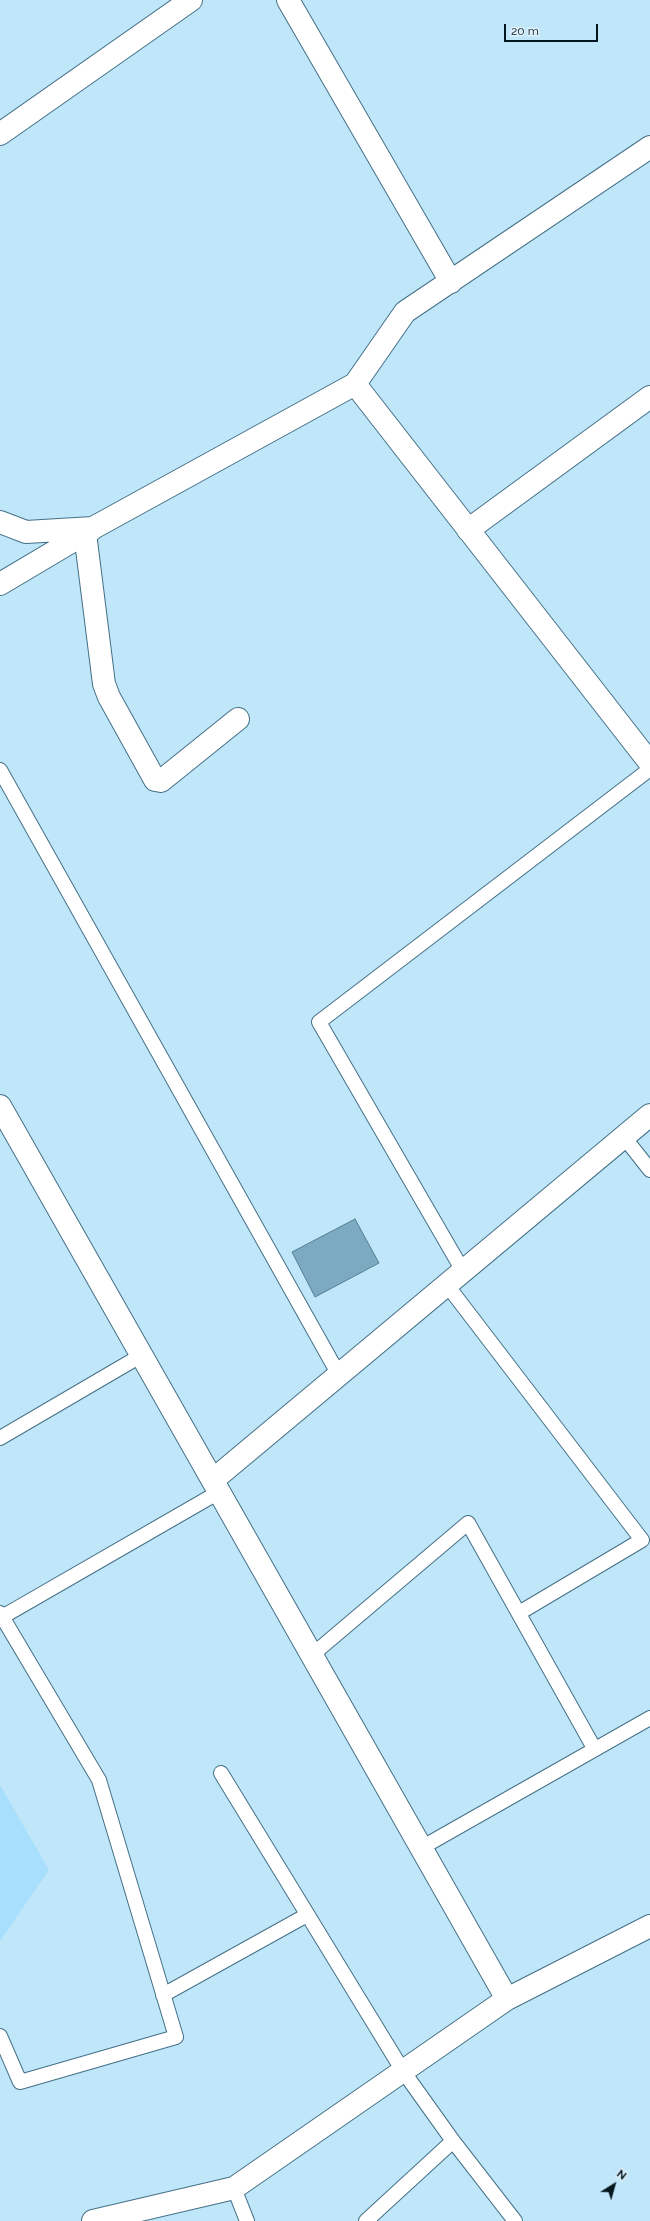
<!DOCTYPE html>
<html>
<head>
<meta charset="utf-8">
<style>
  body { margin:0 }
  #map { position:relative; width:650px; height:2221px; overflow:hidden; background:#c0e6fa; font-family:Raleway,sans-serif }
  canvas { display:block }
  .north { position:absolute; left:594px; top:2165px; width:40px; height:40px; -webkit-text-stroke:3px #def0fa; paint-order:stroke; rotate:37deg; font-size:11px; font-weight:700; line-height:16px; text-align:center; color:#04161e }
  .north::after { content:''; display:block; margin:auto; width:14px; height:18px; background:#04161e; clip-path:polygon(50% 0,100% 100%,50% 72%,0 100%) }
  .scale { position:absolute; left:504px; top:24px; width:94px; height:18px; box-sizing:border-box; border:2px solid #04161e; border-top:0; padding-left:5px; font-size:12px; line-height:14px; white-space:nowrap; color:#04161e; -webkit-text-stroke:3px #def0fa; paint-order:stroke }
</style>
</head>
<body>
<div id="map">
<canvas width="650" height="2221"></canvas>
<div class="north">N</div>
<div class="scale">20 m</div>
</div>
<script>
const ctx = document.querySelector('canvas').getContext('2d');
ctx.lineJoin = 'round';
function paint(path, color) { ctx.fillStyle = color; ctx.fill(path, 'evenodd'); }
const shape = rows => new Path2D(rows.map(r => 'M' + r).join(''));
function stroke(path, color, width, dash) { ctx.strokeStyle = color; ctx.lineWidth = width; ctx.lineCap = dash ? 'butt' : 'round'; ctx.setLineDash(dash || []); ctx.stroke(path); }
paint(shape([
  [0,1785,49,1870,0,1941]
]), '#a7dffc');
const building = shape([
  [355,1219,379,1263,315,1297,292,1252,355,1219]
]);
paint(building, '#7caac1');
stroke(building, '#537f96', 1);
const lane = shape([
  [0,770,339,1375],
  [624,1137,650,1170],
  [463,1271,319,1022,650,769],
  [447,1285,642,1540,519,1613],
  [0,1438,142,1355],
  [0,1613,99,1780,176,2037,20,2082,0,2036],
  [2,1617,219,1492],
  [312,1655,468,1523,594,1748],
  [221,1773,403,2071,453,2141,515,2221],
  [421,1848,650,1718],
  [163,1995,307,1915],
  [234,2188,247,2221],
  [366,2221,453,2141]
]);
const street = shape([
  [288,0,451,282],
  [0,134,191,0],
  [355,384,650,763],
  [0,522,26,532,93,528,355,384,405,312,650,147],
  [468,530,650,397],
  [85,533,104,684,109,697,155,780,161,781,238,719],
  [0,584,91,530],
  [0,1106,507,1999],
  [213,1480,650,1115],
  [93,2221,234,2188,507,1999,650,1926]
]);
stroke(lane, '#447086', 16);
stroke(street, '#447086', 24);
stroke(lane, '#fff', 14);
stroke(street, '#fff', 22);
</script>
</body>
</html>
